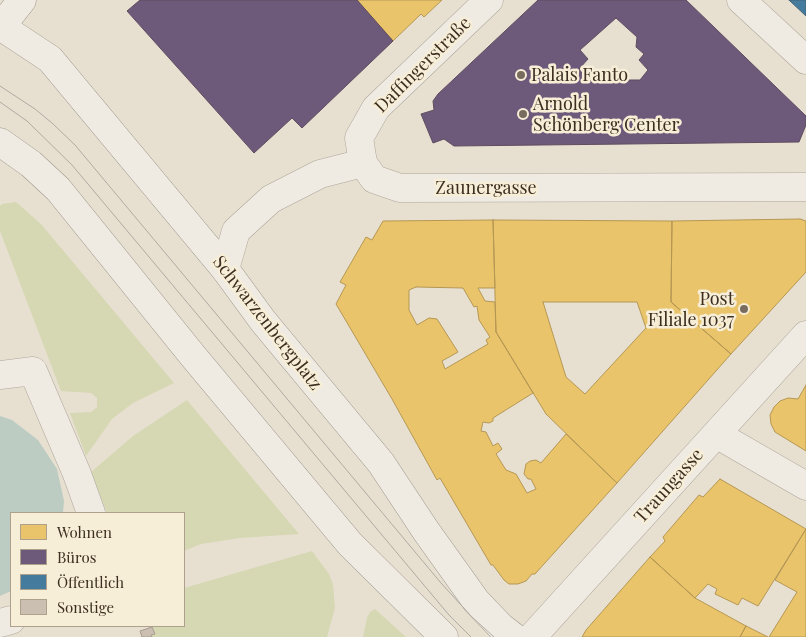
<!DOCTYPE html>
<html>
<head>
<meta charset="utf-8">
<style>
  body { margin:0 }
  #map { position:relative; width:806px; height:637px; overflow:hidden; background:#e7e0d1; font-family:"Playfair Display",serif }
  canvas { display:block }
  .legend { position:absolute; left:10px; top:512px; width:175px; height:115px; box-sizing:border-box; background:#f7eed8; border:1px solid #ada18e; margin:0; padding:6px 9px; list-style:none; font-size:15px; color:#3d2e20 }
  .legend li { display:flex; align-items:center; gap:10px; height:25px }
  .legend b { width:25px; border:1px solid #ada18e }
</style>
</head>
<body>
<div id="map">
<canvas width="806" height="637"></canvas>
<ul class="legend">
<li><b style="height:14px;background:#e9c46a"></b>Wohnen</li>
<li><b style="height:14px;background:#6d597a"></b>Büros</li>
<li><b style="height:14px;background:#457b9d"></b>Öffentlich</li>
<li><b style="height:14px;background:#cbbfb2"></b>Sonstige</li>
</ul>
</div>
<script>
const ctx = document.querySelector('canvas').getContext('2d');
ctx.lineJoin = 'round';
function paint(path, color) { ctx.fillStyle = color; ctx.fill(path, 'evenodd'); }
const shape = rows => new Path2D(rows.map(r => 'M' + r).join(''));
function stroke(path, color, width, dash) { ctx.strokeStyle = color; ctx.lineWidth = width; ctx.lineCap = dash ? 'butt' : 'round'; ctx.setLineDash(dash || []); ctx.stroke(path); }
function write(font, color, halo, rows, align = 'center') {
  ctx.font = font + ' "Playfair Display",serif'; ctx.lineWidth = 5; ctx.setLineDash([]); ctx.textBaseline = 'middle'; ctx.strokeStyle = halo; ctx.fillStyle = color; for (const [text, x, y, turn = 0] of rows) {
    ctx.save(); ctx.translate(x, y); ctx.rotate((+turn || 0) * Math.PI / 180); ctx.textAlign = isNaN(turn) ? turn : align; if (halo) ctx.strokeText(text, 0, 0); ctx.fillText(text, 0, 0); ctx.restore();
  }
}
paint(shape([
  [16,202,41,224,174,383,133,403,112,419,86,456,70,413,91,412,97,407,97,398,91,393,61,391,0,231,0,206,2,204],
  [187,400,299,534,240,538,201,544,184,551,184,513,107,513,91,472,133,436],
  [312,551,329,574,333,584,335,608,327,637,152,637,151,635,155,634,152,626,184,626,184,588],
  [375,609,406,637,363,637,367,618,370,612]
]), '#d6d7b3');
paint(shape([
  [0,416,12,420,38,440,57,469,64,501,63,513,11,513,11,591,0,596]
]), '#bcccc2');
const homes = shape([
  [357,0,442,0,424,17,421,14,393,41,357,0],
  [800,219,806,221,806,272,731,354,671,302,672,221,800,219],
  [493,220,672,221,671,302,731,354,617,483,546,414,496,332,493,220],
  [543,302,637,302,646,328,585,394,566,377,543,302],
  [493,220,495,288,478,288,485,301,495,302,496,332,533,393,493,418,493,421,489,423,483,422,481,431,486,432,493,446,498,443,502,449,496,454,506,470,516,474,527,493,536,489,531,479,528,479,524,474,526,464,530,461,536,460,541,463,566,434,617,483,535,574,532,574,526,581,518,584,509,584,504,580,493,565,491,565,440,478,437,480,392,399,336,304,346,285,340,282,366,237,372,240,383,221,493,220],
  [416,287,463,288,474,307,477,306,479,320,490,337,486,340,488,344,445,369,442,361,458,352,437,319,429,318,417,325,409,310,409,290,416,287],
  [806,385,806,451,775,432,771,424,770,415,774,407,780,401,788,398,798,399,806,385],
  [720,479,806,529,758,606,742,598,738,605,715,594,717,589,708,584,695,598,650,557,665,541,663,537,699,495,703,497,720,479],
  [806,529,806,637,769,637,797,592,775,580,806,529],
  [650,557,695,598,746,626,740,637,582,637,586,630,650,557],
  [746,626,768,637,740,637,746,626]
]);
paint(homes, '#e9c46a');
stroke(homes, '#b59754', 1);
const offices = shape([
  [140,0,357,0,393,41,302,128,292,118,254,153,127,11,140,0],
  [538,0,686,0,806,116,806,125,799,142,454,146,444,139,433,143,421,114,434,110,433,101,438,94,538,0],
  [616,18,637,37,636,47,644,54,639,60,648,70,640,80,587,80,579,69,588,59,580,50,616,18]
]);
paint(offices, '#6d597a');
stroke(offices, '#5f4c5f', 1);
const public = shape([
  [789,0,806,0,806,16,789,0]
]);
paint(public, '#457b9d');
stroke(public, '#436478', 1);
const building = shape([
  [152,627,155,634,151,635,152,637,142,637,140,631,152,627]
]);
paint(building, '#cbbfb2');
stroke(building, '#a89c90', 1);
const street = shape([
  [489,0,376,108,359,138,363,163,374,179,400,188,806,187],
  [741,0,806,60],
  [225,269,236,231,271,199,320,174,363,163],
  [0,375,33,371,77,474,91,513],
  [716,434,806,486],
  [0,623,11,620],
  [532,637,806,335]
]);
const secondary = shape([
  [0,26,50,59,225,269,263,321,381,463,426,531,476,601,501,627,514,637],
  [0,28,22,0],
  [0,142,31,164,58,189,193,356,350,544,444,637]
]);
stroke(street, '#ada599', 29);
stroke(secondary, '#9c958a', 29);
stroke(street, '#efebe3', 28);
stroke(secondary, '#efebe3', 28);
stroke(shape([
  [0,86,35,109,52,123,75,145,441,583,472,617,494,637],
  [0,102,27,121,72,165,449,615,471,637]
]), '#afaaa2', 1);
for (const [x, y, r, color] of [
  [521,75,5,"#786c5e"],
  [523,114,5,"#786c5e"],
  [744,309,5,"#786c5e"]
]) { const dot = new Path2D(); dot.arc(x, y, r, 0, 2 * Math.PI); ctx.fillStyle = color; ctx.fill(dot); stroke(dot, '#f7eed8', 2); }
write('18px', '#3d2e20', '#f7eed8', [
  ["Daffingerstraße",423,65,-45],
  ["Zaunergasse",486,188],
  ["Schwarzenbergplatz",267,323,52],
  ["Traungasse",669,486,-48]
]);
write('18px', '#3d2e20', '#f7eed8', [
  ["Palais Fanto",531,75],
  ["Arnold",533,104],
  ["Schönberg Center",533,125],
  ["Post",734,299,"right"],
  ["Filiale 1037",734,320,"right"]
], 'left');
</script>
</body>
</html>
